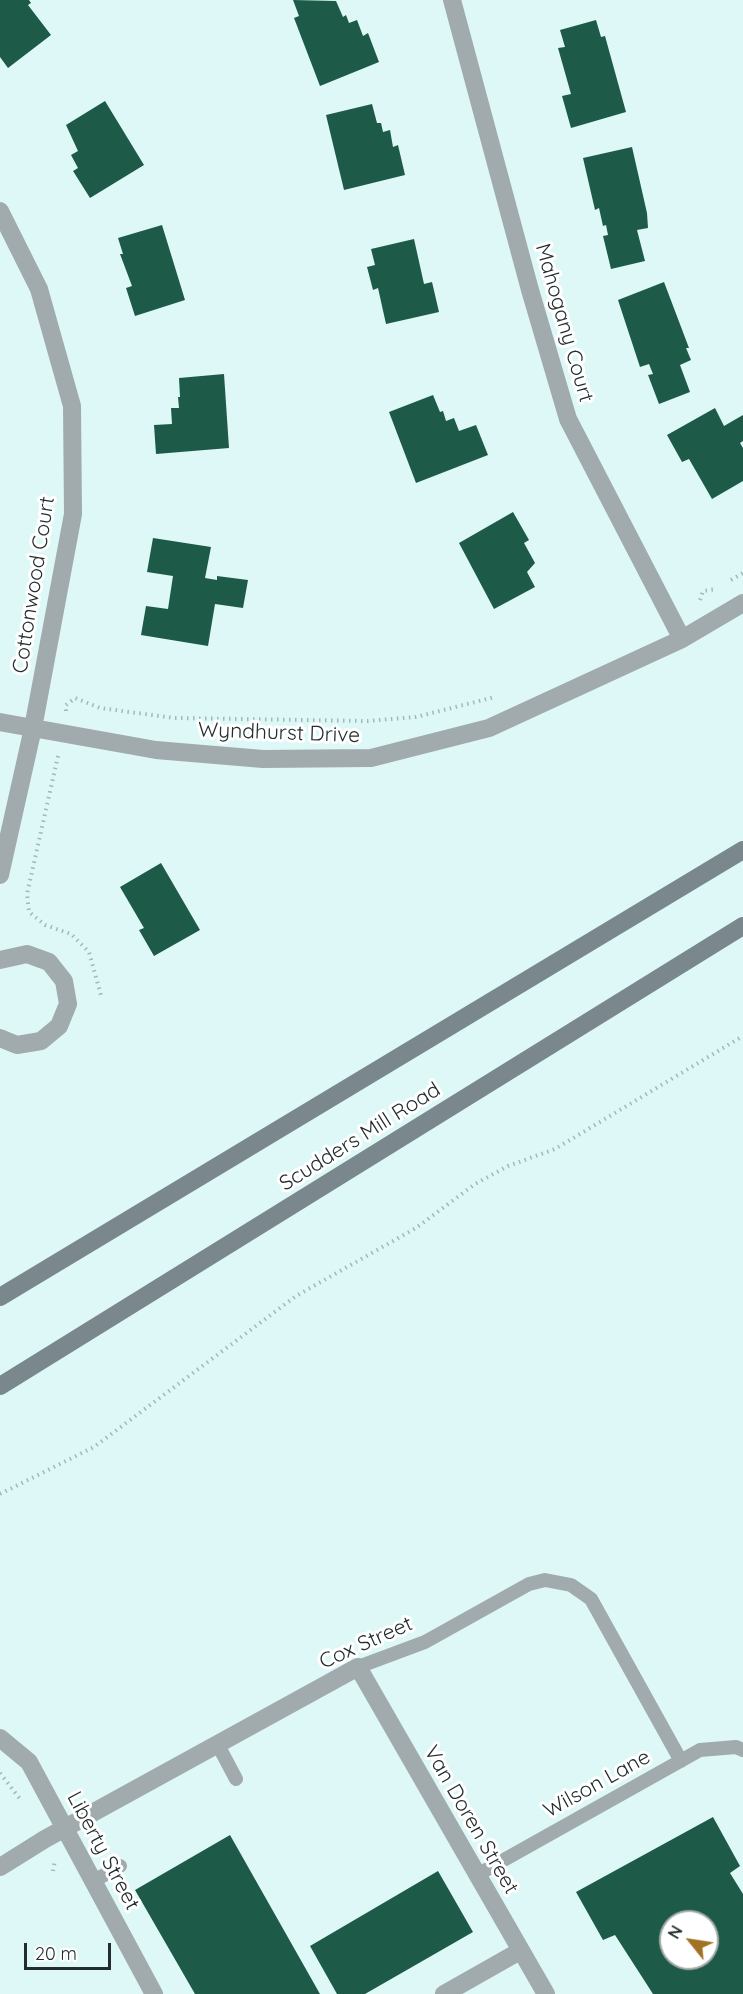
<!DOCTYPE html>
<html>
<head>
<meta charset="utf-8">
<style>
  body { margin:0 }
  #map { position:relative; width:743px; height:1994px; overflow:hidden; background:#def8f7; font-family:Quicksand,sans-serif }
  canvas { display:block }
  .north { position:absolute; left:659px; top:1910px; width:60px; height:60px; box-sizing:border-box; background:#fff; border:2px solid #a7abab; border-radius:50%; rotate:300deg; font-size:16px; font-weight:700; line-height:24px; text-align:center; color:#232d2d }
  .north::after { content:''; display:block; margin:auto; width:21px; height:27px; background:#a17125; clip-path:polygon(50% 0,100% 100%,50% 72%,0 100%) }
  .scale { position:absolute; left:24px; top:1943px; width:87px; height:27px; box-sizing:border-box; border:3px solid #232d2d; border-top:0; padding-left:8px; font-size:18px; line-height:21px; white-space:nowrap; color:#232d2d; -webkit-text-stroke:4px #fff; paint-order:stroke }
</style>
</head>
<body>
<div id="map">
<canvas width="743" height="1994"></canvas>
<div class="north">N</div>
<div class="scale">20 m</div>
</div>
<script>
const ctx = document.querySelector('canvas').getContext('2d');
ctx.lineJoin = 'round';
function paint(path, color) { ctx.fillStyle = color; ctx.fill(path, 'evenodd'); }
const shape = rows => new Path2D(rows.map(r => 'M' + r).join(''));
function stroke(path, color, width, dash) { ctx.strokeStyle = color; ctx.lineWidth = width; ctx.lineCap = dash ? 'butt' : 'round'; ctx.setLineDash(dash || []); ctx.stroke(path); }
function write(font, color, halo, rows, align = 'center') {
  ctx.font = font + ' Quicksand,sans-serif'; ctx.lineWidth = 6; ctx.setLineDash([]); ctx.textBaseline = 'middle'; ctx.strokeStyle = halo; ctx.fillStyle = color; for (const [text, x, y, turn = 0] of rows) {
    ctx.save(); ctx.translate(x, y); ctx.rotate((+turn || 0) * Math.PI / 180); ctx.textAlign = isNaN(turn) ? turn : align; if (halo) ctx.strokeText(text, 0, 0); ctx.fillText(text, 0, 0); ctx.restore();
  }
}
paint(shape([
  [0,0,29,0,31,3,28,5,51,35,8,68,0,57],
  [293,0,336,1,343,17,346,15,349,23,357,20,363,36,368,33,379,62,320,86,294,18,299,16],
  [596,20,601,37,605,36,626,112,571,128,562,96,571,94,558,48,565,47,560,30],
  [105,101,144,165,90,198,73,171,78,168,71,155,78,151,66,125],
  [372,104,377,123,381,123,383,132,390,130,393,147,398,145,405,175,344,190,326,115],
  [632,147,647,213,648,228,637,230,645,261,611,269,603,236,608,235,606,225,603,226,599,208,595,210,583,158],
  [162,225,185,300,135,316,126,288,132,286,120,254,123,254,118,238],
  [414,239,424,284,432,282,439,312,386,324,378,288,373,290,367,267,375,265,371,249],
  [664,282,689,348,686,348,691,360,680,365,690,392,659,404,648,375,653,374,649,364,640,367,618,300],
  [224,374,229,448,156,454,154,425,172,424,171,408,179,408,178,397,180,397,179,378],
  [433,395,440,412,443,411,446,421,454,418,459,431,476,425,488,455,416,483,389,412],
  [715,408,724,426,743,415,743,441,740,443,743,448,743,481,712,499,689,459,682,462,667,435],
  [513,512,529,540,524,543,535,563,527,572,535,587,494,609,459,543],
  [153,538,211,547,205,578,217,580,217,576,248,580,243,608,215,604,208,646,141,635,146,606,168,609,173,576,147,572],
  [161,863,200,930,154,956,139,930,144,928,120,887],
  [713,1817,740,1866,730,1873,743,1894,743,1994,653,1994,615,1935,603,1940,576,1892],
  [671,1922,707,1922,707,1958,671,1958],
  [230,1835,320,1994,195,1994,135,1890],
  [438,1871,473,1932,365,1994,337,1994,310,1946]
]), '#1d5a48');
stroke(shape([
  [731,580,743,573],
  [700,600,703,591,717,589],
  [66,711,66,705,75,698,100,708,174,718,368,721,416,717,495,697],
  [58,756,27,894,29,912,45,925,71,934,89,952,102,999],
  [0,1494,94,1447,296,1296,416,1228,475,1184,508,1166,555,1149,743,1036],
  [0,1773,20,1799],
  [53,1871,55,1860]
]), '#a3b8b7', 4, [1.5, 4.5]);
stroke(shape([
  [358,1667,425,1642,529,1584,545,1580,571,1585,591,1599,681,1761],
  [218,1745,236,1779],
  [477,1875,700,1750,736,1747,743,1750],
  [92,1882,120,1866]
]), '#a1abae', 14);
stroke(shape([
  [452,0,530,290,568,419,682,639],
  [0,211,39,289,72,406,73,514,33,728,0,875],
  [0,722,156,750,263,759,371,758,489,728,682,639,743,603],
  [0,960,27,954,49,962,64,981,68,1004,59,1026,41,1041,17,1045,0,1038],
  [0,1738,29,1762,154,1994],
  [0,1867,45,1839,358,1667,546,1994],
  [444,1994,520,1951]
]), '#a1abae', 18);
stroke(shape([
  [0,1297,743,850],
  [0,1386,743,926]
]), '#7a888d', 18);
write('21px', '#232d2d', '#fff', [
  ["Mahogany Court",564,323,74],
  ["Cottonwood Court",34,585,-81],
  ["Wyndhurst Drive",279,733,2],
  ["Scudders Mill Road",360,1137,-32],
  ["Cox Street",366,1643,-24],
  ["Wilson Lane",597,1784,-29],
  ["Van Doren Street",471,1820,60],
  ["Liberty Street",103,1851,62]
]);
</script>
</body>
</html>
